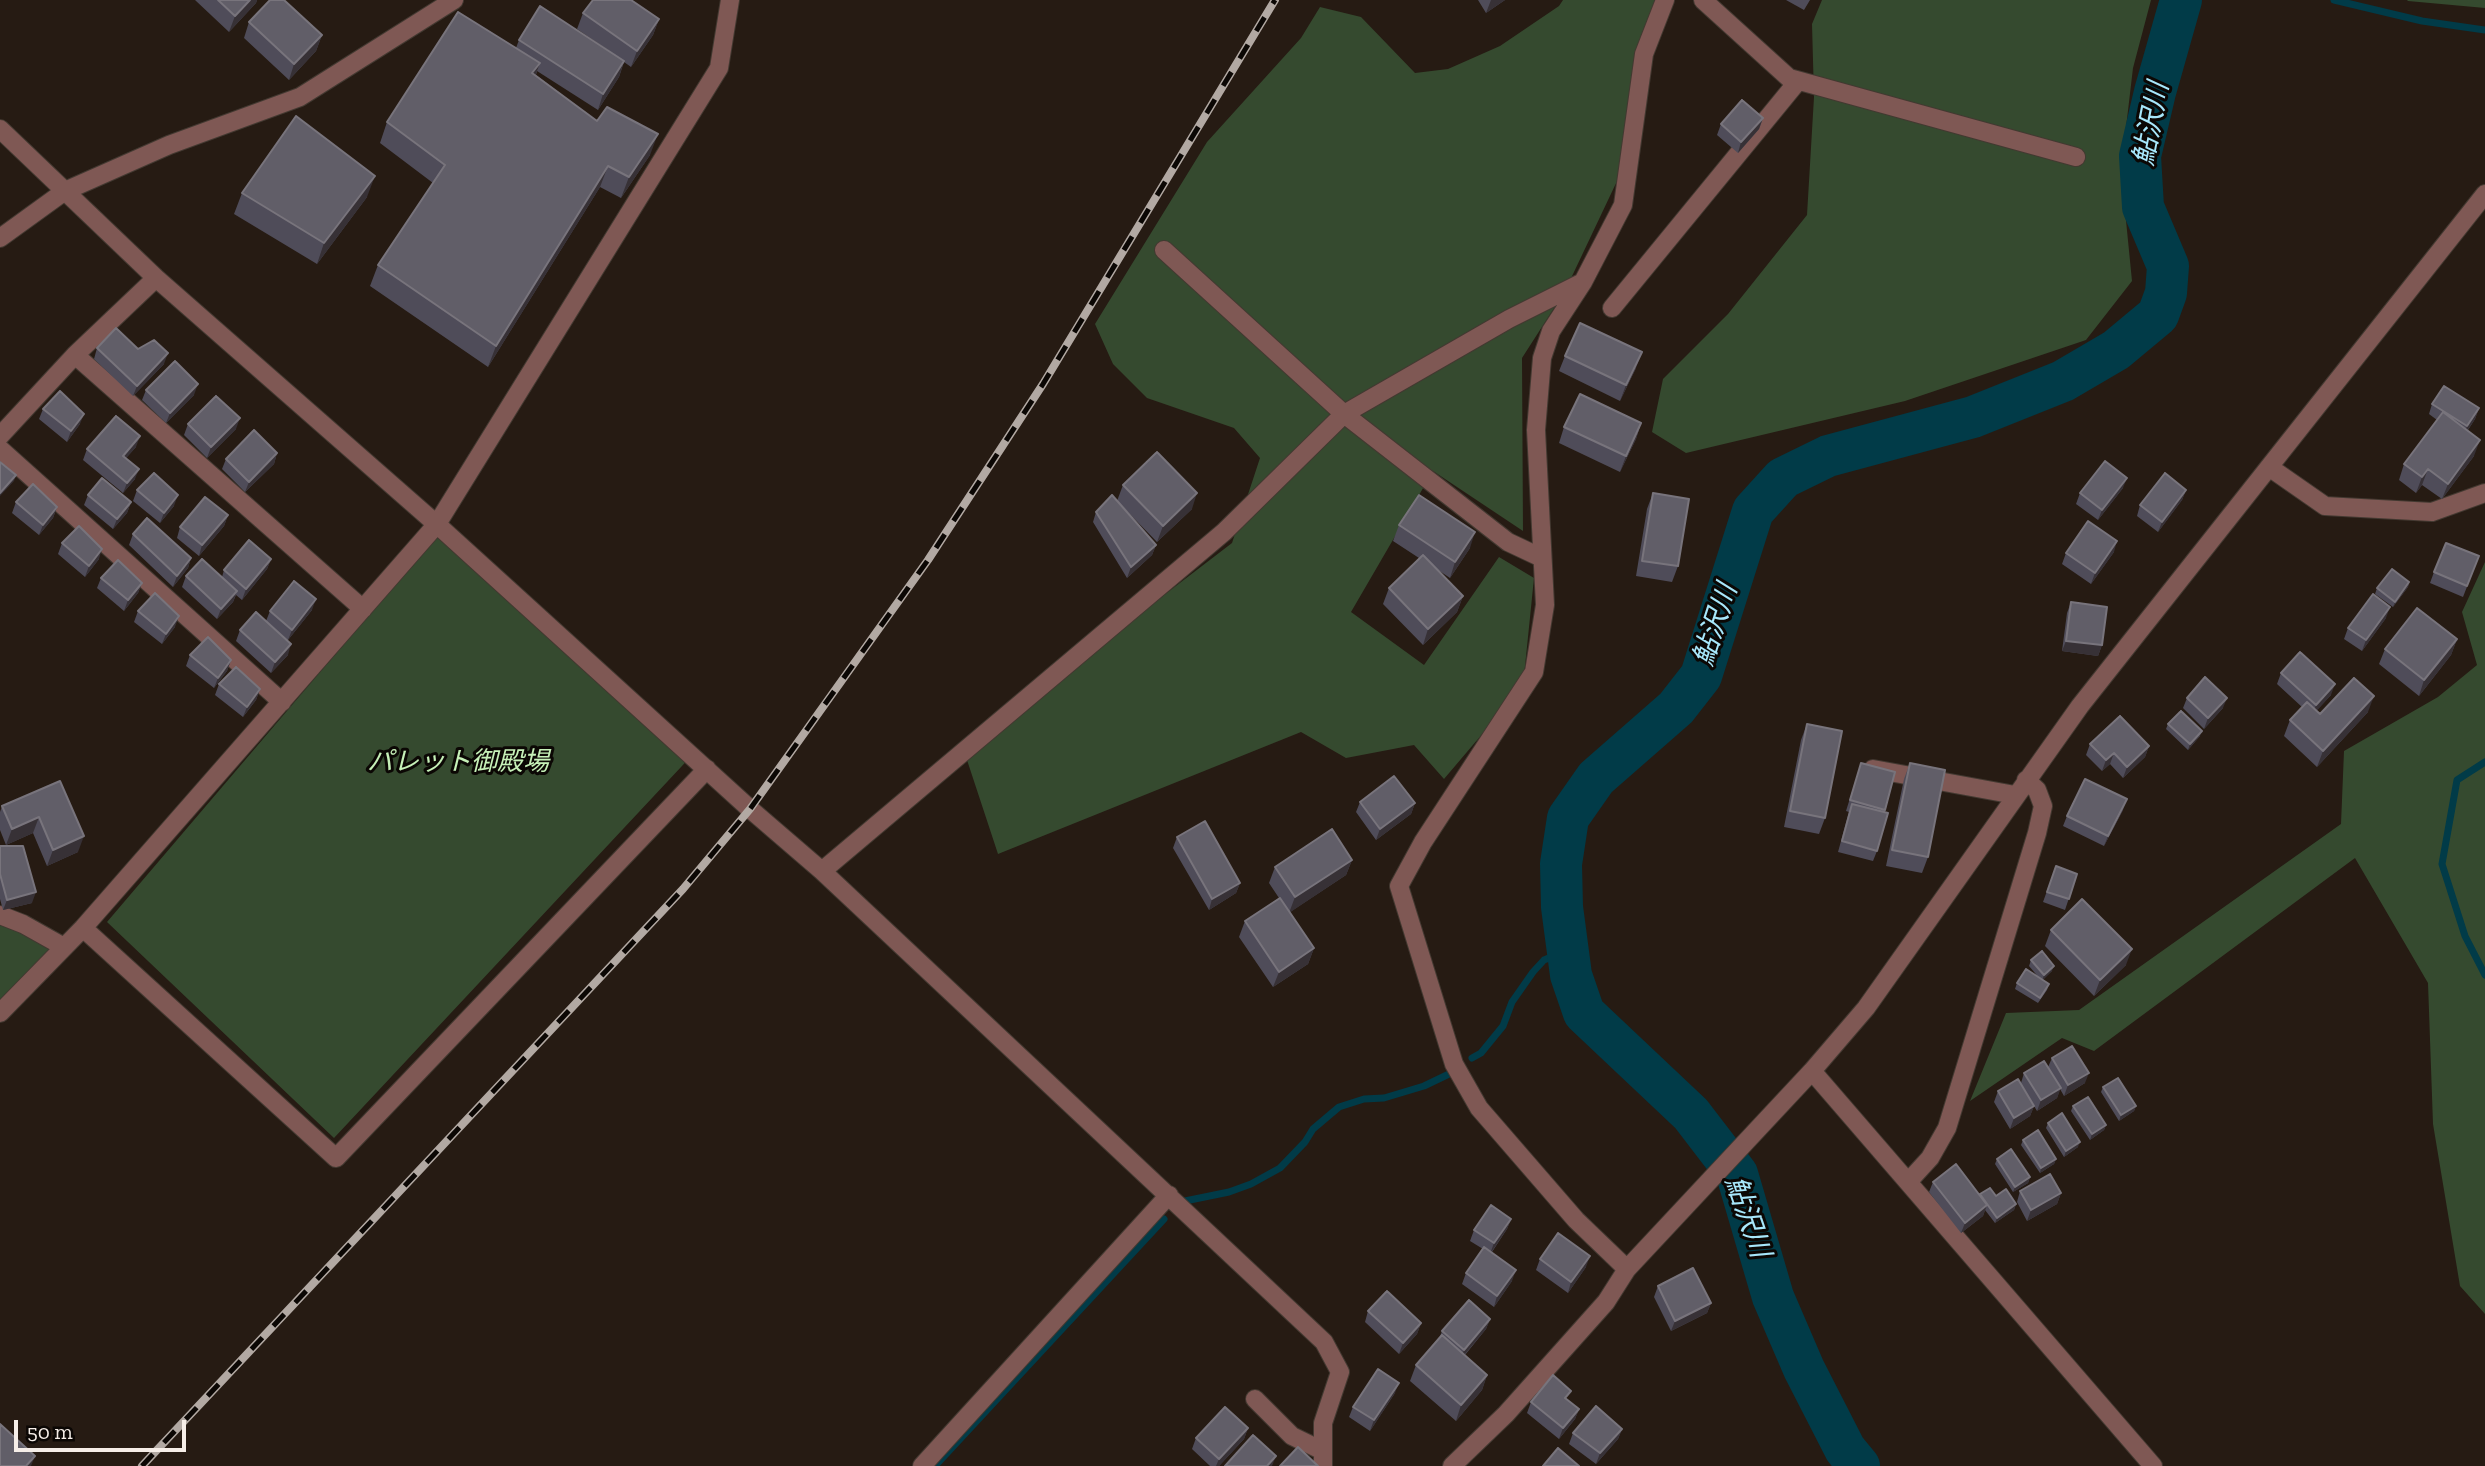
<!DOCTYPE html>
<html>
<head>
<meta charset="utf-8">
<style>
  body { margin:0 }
  #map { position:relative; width:2485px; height:1466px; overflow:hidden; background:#261b13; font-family:"Zilla Slab",serif }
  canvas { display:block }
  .scale { position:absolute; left:14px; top:1420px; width:172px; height:32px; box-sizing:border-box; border:4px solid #f6eee8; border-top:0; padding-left:9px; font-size:21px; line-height:24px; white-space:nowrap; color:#f6eee8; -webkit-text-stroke:5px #0b0704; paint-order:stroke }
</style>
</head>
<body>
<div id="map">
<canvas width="2485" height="1466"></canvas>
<div class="scale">50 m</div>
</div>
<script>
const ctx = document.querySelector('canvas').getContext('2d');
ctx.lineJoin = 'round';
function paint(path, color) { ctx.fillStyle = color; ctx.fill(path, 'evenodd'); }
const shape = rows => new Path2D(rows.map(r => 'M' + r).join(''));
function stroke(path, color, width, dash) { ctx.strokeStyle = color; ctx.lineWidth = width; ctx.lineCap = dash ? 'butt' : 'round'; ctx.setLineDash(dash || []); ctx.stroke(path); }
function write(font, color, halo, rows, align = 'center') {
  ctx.font = font + ' "Zilla Slab","Noto Sans JP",serif'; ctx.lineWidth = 6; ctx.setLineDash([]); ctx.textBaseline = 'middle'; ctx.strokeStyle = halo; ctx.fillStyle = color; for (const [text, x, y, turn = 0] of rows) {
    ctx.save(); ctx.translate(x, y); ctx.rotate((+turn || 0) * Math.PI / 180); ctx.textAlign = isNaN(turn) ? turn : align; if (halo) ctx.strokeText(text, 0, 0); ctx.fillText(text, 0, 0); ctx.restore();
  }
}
paint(shape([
  [1563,0,1657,0,1618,179,1565,291,1522,358,1523,531,1433,471,1351,612,1424,665,1499,557,1534,578,1523,686,1444,779,1414,745,1346,758,1301,732,998,854,967,760,1151,605,1232,543,1260,458,1234,428,1147,398,1113,364,1095,324,1207,142,1301,38,1320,7,1361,17,1415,73,1448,69,1500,46,1559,6],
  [1822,0,2151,0,2133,68,2121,170,2132,281,2086,340,1905,401,1686,453,1652,432,1663,379,1728,314,1807,215,1814,97,1812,24],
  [2407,0,2485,0,2485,8,2408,1],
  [442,529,696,751,334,1138,107,922],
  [2485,562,2485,1314,2460,1286,2433,1124,2428,983,2355,858,2094,1051,2062,1038,1970,1101,2006,1013,2079,1010,2341,824,2344,751,2438,697,2477,665,2462,612],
  [0,917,64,947,0,1013]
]), '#354a2f');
stroke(shape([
  [2334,0,2422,21,2485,30],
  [2485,762,2457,780,2442,864,2465,936,2485,975],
  [1472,1058,1481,1053,1503,1026,1512,1002,1533,972,1544,960,1568,950],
  [1185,1201,1229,1192,1251,1184,1280,1168,1305,1142,1313,1129,1339,1107,1364,1099,1384,1098,1424,1086,1449,1074],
  [935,1466,1164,1219]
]), '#013b48', 7);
stroke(shape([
  [1859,1466,1845,1449,1804,1369,1773,1297,1737,1174,1691,1114,1584,1013,1571,975,1562,907,1561,864,1568,818,1596,778,1676,708,1701,676,1753,511,1783,478,1828,456,1973,417,2063,381,2116,350,2158,315,2166,293,2168,266,2143,207,2140,156,2155,92,2181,0]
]), '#013b48', 42);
const minor = shape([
  [1703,0,1789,78,2076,157],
  [0,129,156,278,442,529,750,809,822,871,1324,1342,1340,1372,1323,1423,1323,1466],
  [0,238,65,191,169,145,300,97,454,0],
  [1164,250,1344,414,1508,542,1542,558],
  [1612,308,1798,81],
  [75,355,363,609],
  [0,436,75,355,156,278],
  [0,449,282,702],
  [2269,467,2325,506,2432,512,2485,493],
  [1873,769,2015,795],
  [822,871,1224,532,1344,414,1509,319,1581,283],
  [0,915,23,924,64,947],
  [83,928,336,1158,707,769],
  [0,1013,83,928,437,524,719,68,730,0],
  [1812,1071,2153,1466],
  [1908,1182,1930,1158,1947,1128,2037,833,2043,806,2037,790,2026,780],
  [1627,1269,1576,1220,1479,1108,1454,1064,1399,886,1423,842,1534,672,1545,605,1536,430,1542,358,1551,331,1583,282,1623,205,1644,54,1665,0],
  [1255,1399,1292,1436,1323,1451],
  [922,1466,1169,1195],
  [1452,1466,1506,1414,1606,1302,1627,1269,1812,1071,1866,1008,2080,706,2485,194]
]);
stroke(minor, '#433931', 20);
stroke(minor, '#7f5854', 18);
const rail = shape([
  [142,1466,683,889,750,809,928,560,1043,384,1275,0]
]);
stroke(rail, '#b2a9a3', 8);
stroke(rail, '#0b0704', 5, [16]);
paint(shape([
  [195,0,257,0,256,3,229,32],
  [1478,0,1505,0,1486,13],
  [1786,0,1810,0,1804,10],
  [583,13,659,19,653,35,631,67,624,62,619,77,598,110,537,71,536,75,597,121,650,155,621,198,600,187,488,367,370,286,378,265,433,183,380,143,387,122,516,48,519,40,608,50,577,29],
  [249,22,322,35,316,51,289,80,244,38],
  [1763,118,1759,129,1738,153,1717,135,1721,124],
  [242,193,367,197,317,264,234,214],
  [97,348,138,349,164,364,133,396,94,359],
  [1565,356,1636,368,1620,401,1559,371],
  [146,390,194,395,166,423,142,400],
  [2432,404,2479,408,2475,419,2468,430,2474,456,2442,499,2422,485,2416,493,2399,480,2404,464,2437,420,2429,414],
  [43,409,80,424,67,442,39,419],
  [1641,423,1636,439,1620,472,1559,443,1564,427],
  [188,424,236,429,207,458,184,435],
  [136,447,126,458,135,479,123,493,83,460,87,449],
  [277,453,274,464,245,492,222,469,226,459],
  [1123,485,1192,509,1157,542,1119,503,1156,545,1152,555,1127,578,1093,522,1096,512,1117,501],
  [2123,488,2098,520,2076,504,2080,493],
  [137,490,174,506,160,523,133,501],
  [2186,490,2182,500,2158,532,2137,516,2140,505],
  [1653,493,1678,566,1672,582,1636,576,1647,509],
  [88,495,131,502,127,513,113,529,84,505],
  [16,502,57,507,53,518,39,535,12,513],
  [228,515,224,526,199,556,177,538,180,527],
  [1399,525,1470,548,1450,578,1438,570,1463,596,1457,612,1423,645,1383,604,1389,588,1419,558,1393,541],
  [133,534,191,558,188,568,173,587,129,545],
  [62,543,99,559,85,577,58,554],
  [2114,552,2091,584,2062,564,2066,553],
  [2479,556,2463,597,2430,583,2434,572],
  [271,559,267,569,242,600,236,595,233,602,217,619,182,587,186,576,222,577,224,570],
  [101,578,142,583,138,593,124,611,97,588],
  [2409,582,2408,587,2393,607,2375,594,2377,588],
  [2071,602,2102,645,2098,656,2062,651,2067,613],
  [312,610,288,640,288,655,271,673,236,641,240,630,266,621,270,611],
  [138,611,175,627,162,644,134,622],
  [2386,618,2362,651,2344,639,2348,628],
  [2457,639,2451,655,2419,696,2379,664,2385,649],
  [190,655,231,660,227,671,214,688,186,666],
  [2281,673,2331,695,2316,711,2320,714,2368,712,2317,767,2284,736,2290,720,2302,707,2277,684],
  [219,684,260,689,256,700,243,717,215,695],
  [2187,698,2223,708,2204,729,2183,708],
  [1807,724,1825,818,1819,834,1784,827,1801,740],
  [2168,724,2200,736,2188,750,2166,729],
  [2090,744,2149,746,2145,757,2123,778,2110,764,2102,771,2086,755],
  [1861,763,1895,772,1885,812,1877,851,1873,861,1838,852,1849,812,1846,811],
  [1910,763,1928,857,1922,873,1886,866,1904,779],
  [60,781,78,852,47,866,33,833,6,845,0,830,0,812,2,806],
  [1360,802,1415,803,1411,814,1376,840,1356,812],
  [2123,810,2104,846,2063,826,2067,816],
  [1177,837,1240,883,1236,893,1209,910,1173,848],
  [0,846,32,903,3,910,0,899],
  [1352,860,1346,875,1290,912,1314,948,1308,964,1273,987,1239,937,1245,921,1279,898,1269,883,1275,867],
  [2056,866,2077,874,2065,910,2043,902],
  [2051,930,2126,965,2094,996,2045,946],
  [2031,960,2052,971,2042,980,2049,984,2047,990,2038,1003,2015,989,2017,983,2040,979,2029,966],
  [2052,1058,2085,1083,2064,1096,2060,1089,2057,1098,2037,1111,2034,1106,2030,1116,2010,1129,1994,1102,1998,1091,2021,1083,2024,1073,2048,1067],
  [2103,1087,2136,1106,2134,1111,2119,1121,2101,1092],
  [2073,1106,2106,1125,2104,1130,2090,1140,2071,1111],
  [2048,1123,2078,1147,2064,1157,2046,1128],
  [2023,1140,2056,1159,2054,1164,2040,1173,2021,1145],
  [1997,1159,2030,1177,2028,1183,2013,1192,1995,1164],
  [1933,1182,1980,1196,1980,1194,1996,1196,2016,1204,2014,1210,1995,1223,1985,1210,1983,1216,1961,1233,1929,1192],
  [2020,1191,2061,1193,2057,1204,2027,1221,2017,1202],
  [1511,1219,1507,1229,1492,1252,1512,1281,1494,1307,1462,1284,1466,1273,1483,1249,1470,1241,1474,1230],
  [1540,1259,1586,1267,1568,1293,1536,1270],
  [1658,1286,1711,1303,1707,1313,1671,1331,1654,1297],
  [1368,1311,1421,1323,1417,1334,1399,1354,1365,1322],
  [1490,1319,1486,1329,1465,1355,1487,1375,1482,1390,1456,1421,1410,1381,1416,1365,1439,1339,1442,1331],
  [1395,1393,1370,1431,1349,1417,1353,1407],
  [1568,1400,1579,1409,1575,1419,1559,1439,1527,1413,1531,1402],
  [1248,1428,1244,1439,1219,1466,1210,1466,1192,1449,1196,1438],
  [1622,1429,1618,1439,1596,1464,1569,1444,1573,1433]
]), '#4f4c59');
paint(shape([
  [250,0,257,0,256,3,229,32,235,16],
  [1491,0,1505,0,1486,13],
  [659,19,653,35,631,67,637,51],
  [322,35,316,51,289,80,294,64],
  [624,61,619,77,598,110,603,94],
  [540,63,532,84,532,73],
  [1763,118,1759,129,1738,153,1741,142],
  [658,134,650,155,621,198,629,177],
  [608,166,600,187,488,367,496,346],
  [375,176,367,197,317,264,324,243],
  [1642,352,1636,368,1620,401,1626,385],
  [168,353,164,364,133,396,137,386],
  [198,384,194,395,166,423,170,413],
  [2479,408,2475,419,2463,437,2467,426],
  [84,414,80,424,67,442,71,431],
  [240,418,236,429,207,458,211,447],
  [1641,423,1636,439,1620,472,1626,456],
  [140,436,136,447,119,466,123,456],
  [2480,440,2474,456,2442,499,2448,484],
  [277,453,274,464,245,492,249,482],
  [139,469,135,479,123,493,127,483],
  [2428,469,2422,485,2416,493,2422,477],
  [16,475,14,481,0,496,0,493],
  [2127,478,2123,488,2098,520,2102,510],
  [2186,490,2182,500,2158,532,2162,522],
  [1197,493,1192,509,1157,542,1163,526],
  [178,495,174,506,160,523,164,513],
  [131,502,127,513,113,529,117,519],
  [57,507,53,518,39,535,43,525],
  [228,515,224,526,199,556,202,545],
  [1475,532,1470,548,1450,578,1455,562],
  [2117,541,2114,552,2091,584,2095,573],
  [1156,545,1152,555,1127,578,1131,567],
  [102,549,99,559,85,577,89,566],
  [191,558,188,568,173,587,177,576],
  [271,559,267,569,242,600,246,589],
  [2409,582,2408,587,2393,607,2395,602],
  [142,583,138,593,124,611,128,600],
  [237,591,233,602,217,619,221,609],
  [1463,596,1457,612,1423,645,1428,629],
  [316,599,312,610,288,640,292,630],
  [2390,607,2386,618,2362,651,2366,640],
  [179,616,175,627,162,644,166,634],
  [2457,639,2451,655,2419,696,2424,680],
  [2066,641,2102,645,2098,656,2062,651],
  [291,644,288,655,271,673,275,662],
  [231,660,227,671,214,688,218,678],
  [2335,684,2331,695,2312,716,2316,705],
  [260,689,256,700,243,717,247,707],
  [2374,696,2368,712,2317,767,2323,751],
  [2227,698,2223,708,2204,729,2208,718],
  [2202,731,2200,736,2188,750,2190,744],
  [2149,746,2145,757,2123,778,2127,767],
  [2114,753,2110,764,2102,771,2106,760],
  [2127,799,2123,810,2104,846,2108,836],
  [1415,803,1411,814,1376,840,1380,829],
  [39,817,33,833,6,845,12,829],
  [84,836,78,852,47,866,53,850],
  [1352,860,1346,875,1289,913,1295,897],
  [1240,883,1236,893,1209,910,1212,899],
  [36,892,32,903,3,910,7,900],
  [1314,948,1308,964,1273,987,1279,972],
  [2132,949,2126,965,2094,996,2100,980],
  [2054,966,2052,971,2042,981,2044,975],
  [2089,1073,2085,1083,2064,1096,2068,1085],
  [2061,1088,2057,1098,2037,1111,2041,1100],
  [2034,1106,2030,1116,2010,1129,2014,1118],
  [2136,1106,2134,1111,2119,1121,2121,1115],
  [2106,1125,2104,1130,2090,1140,2092,1134],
  [2080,1142,2078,1147,2064,1157,2066,1151],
  [2056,1159,2054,1164,2040,1173,2041,1168],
  [2030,1177,2028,1183,2013,1192,2015,1187],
  [2061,1193,2057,1204,2027,1221,2031,1210],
  [2016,1204,2014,1210,1995,1223,1997,1218],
  [1987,1205,1983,1216,1961,1233,1965,1223],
  [1511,1219,1507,1229,1490,1254,1494,1243],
  [1590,1256,1586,1267,1568,1293,1571,1282],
  [1516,1270,1512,1281,1494,1307,1497,1296],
  [1711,1303,1707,1313,1671,1331,1675,1321],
  [1490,1319,1486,1329,1460,1360,1464,1350],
  [1421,1323,1417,1334,1399,1354,1403,1343],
  [1487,1375,1482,1390,1456,1421,1461,1405],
  [1399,1383,1395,1393,1370,1431,1374,1420],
  [1579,1409,1575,1419,1559,1439,1563,1428],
  [1248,1428,1244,1439,1219,1466,1216,1466,1219,1459],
  [1622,1429,1618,1439,1596,1464,1600,1453],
  [35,1456,31,1466,26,1466],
  [1276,1456,1272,1466,1267,1466]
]), '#373136');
const building = shape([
  [218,0,250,0,235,16,218,0],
  [270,0,284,0,322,35,294,64,249,22,270,0],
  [593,0,631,0,659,19,637,51,583,13,593,0],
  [540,6,624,61,603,94,519,40,540,6],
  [458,12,540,63,532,73,597,121,607,107,658,134,629,177,608,166,496,346,378,265,445,165,387,122,458,12],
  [1742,100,1763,118,1741,142,1721,124,1742,100],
  [296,116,375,176,324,243,242,193,296,116],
  [1580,323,1642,352,1626,385,1565,356,1580,323],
  [116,328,138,349,154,340,168,353,137,386,97,348,116,328],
  [175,361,198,384,170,413,146,390,175,361],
  [2444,386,2479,408,2467,426,2432,404,2444,386],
  [60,391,84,414,71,431,43,409,60,391],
  [1580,394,1641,423,1626,456,1564,427,1580,394],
  [216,396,240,418,211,447,188,424,216,396],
  [2443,412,2480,440,2448,484,2428,469,2422,477,2404,464,2443,412],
  [116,416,140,436,123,456,139,469,127,483,87,449,116,416],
  [254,430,277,453,249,482,226,459,254,430],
  [1157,452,1197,493,1163,526,1123,485,1157,452],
  [2105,461,2127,478,2102,510,2080,493,2105,461],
  [0,462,16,475,0,493,0,462],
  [154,473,178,495,164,513,137,490,154,473],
  [2165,473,2186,490,2162,522,2140,505,2165,473],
  [102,478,131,502,117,519,88,495,102,478],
  [33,484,57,507,43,525,16,502,33,484],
  [1653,493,1689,499,1678,566,1642,561,1653,493],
  [1112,495,1156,545,1131,567,1096,512,1112,495],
  [1419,495,1475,532,1455,562,1399,525,1419,495],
  [205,497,228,515,202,545,180,527,205,497],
  [147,518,191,558,177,576,133,534,147,518],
  [2088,521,2117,541,2095,573,2066,553,2088,521],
  [79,526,102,549,89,566,62,543,79,526],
  [249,540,271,559,246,589,224,570,249,540],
  [2446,543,2479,556,2467,586,2434,572,2446,543],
  [1423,555,1463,596,1428,629,1389,588,1423,555],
  [202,559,237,591,221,609,186,576,202,559],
  [118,560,142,583,128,600,101,578,118,560],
  [2392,569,2409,582,2395,602,2377,588,2392,569],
  [294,581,316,599,292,630,270,611,294,581],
  [155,593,179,616,166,634,138,611,155,593],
  [2373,594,2390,607,2366,640,2348,628,2373,594],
  [2071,602,2107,607,2102,645,2066,641,2071,602],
  [2417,608,2457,639,2424,680,2385,649,2417,608],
  [256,612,291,644,275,662,240,630,256,612],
  [208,637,231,660,218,678,190,655,208,637],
  [2300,652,2335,684,2316,705,2281,673,2300,652],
  [236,667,260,689,247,707,219,684,236,667],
  [2205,677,2227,698,2208,718,2187,698,2205,677],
  [2354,678,2374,696,2323,751,2290,720,2307,702,2320,714,2354,678],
  [2181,711,2202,731,2190,744,2168,724,2181,711],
  [2120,716,2149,746,2127,767,2114,753,2106,760,2090,744,2120,716],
  [1807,724,1842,731,1825,818,1790,811,1807,724],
  [1861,763,1895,772,1885,810,1850,800,1861,763],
  [1910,763,1945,770,1928,857,1892,850,1910,763],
  [1394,776,1415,803,1380,829,1360,802,1394,776],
  [2085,779,2127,799,2108,836,2067,816,2085,779],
  [60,781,84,836,53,850,39,817,12,829,2,806,60,781],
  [1852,804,1888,813,1877,851,1842,841,1852,804],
  [1205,821,1240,883,1212,899,1177,837,1205,821],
  [1332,829,1352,860,1295,897,1275,867,1332,829],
  [0,846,23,846,36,892,7,900,0,874,0,846],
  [2056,866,2077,874,2069,899,2047,892,2056,866],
  [1280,898,1314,948,1279,972,1245,921,1280,898],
  [2082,899,2132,949,2100,980,2051,930,2082,899],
  [2042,951,2054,966,2044,975,2031,960,2042,951],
  [2026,969,2049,984,2040,998,2017,983,2026,969],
  [2072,1046,2089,1073,2068,1085,2052,1058,2072,1046],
  [2044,1061,2061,1088,2041,1100,2024,1073,2044,1061],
  [2118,1078,2136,1106,2121,1115,2103,1087,2118,1078],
  [2018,1079,2034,1106,2014,1118,1998,1091,2018,1079],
  [2088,1097,2106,1125,2092,1134,2073,1106,2088,1097],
  [2062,1113,2080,1142,2066,1151,2048,1123,2062,1113],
  [2038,1130,2056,1159,2041,1168,2023,1140,2038,1130],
  [2011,1149,2030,1177,2015,1187,1997,1159,2011,1149],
  [1956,1164,1987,1205,1965,1223,1933,1182,1956,1164],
  [2050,1174,2061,1193,2031,1210,2020,1191,2050,1174],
  [1990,1188,1996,1196,2006,1189,2016,1204,1997,1218,1980,1194,1990,1188],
  [1491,1205,1511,1219,1494,1243,1474,1230,1491,1205],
  [1558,1233,1590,1256,1571,1282,1540,1259,1558,1233],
  [1484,1247,1516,1270,1497,1296,1466,1273,1484,1247],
  [1693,1268,1711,1303,1675,1321,1658,1286,1693,1268],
  [1387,1291,1421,1323,1403,1343,1368,1311,1387,1291],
  [1469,1300,1490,1319,1464,1350,1442,1331,1469,1300],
  [1442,1335,1487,1375,1461,1405,1416,1365,1442,1335],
  [1378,1369,1399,1383,1374,1420,1353,1407,1378,1369],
  [1553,1375,1571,1391,1565,1398,1579,1409,1563,1428,1531,1402,1553,1375],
  [1596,1406,1622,1429,1600,1453,1573,1433,1596,1406],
  [1225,1407,1248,1428,1219,1459,1196,1438,1225,1407],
  [0,1424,35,1456,26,1466,0,1466,0,1424],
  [1253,1435,1276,1456,1267,1466,1225,1466,1253,1435],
  [1298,1447,1318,1466,1280,1466,1298,1447],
  [1558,1448,1579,1466,1543,1466,1558,1448]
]);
paint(building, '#615e68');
stroke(building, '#78747c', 2);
write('italic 26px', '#c6f1b8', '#0b0704', [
  ["パレット御殿場",458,763]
]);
write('italic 28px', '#a7e7fb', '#0b0704', [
  ["鮎沢川",2152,124,-79],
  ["鮎沢川",1716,625,-72],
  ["鮎沢川",1747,1217,71]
]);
</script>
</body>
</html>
